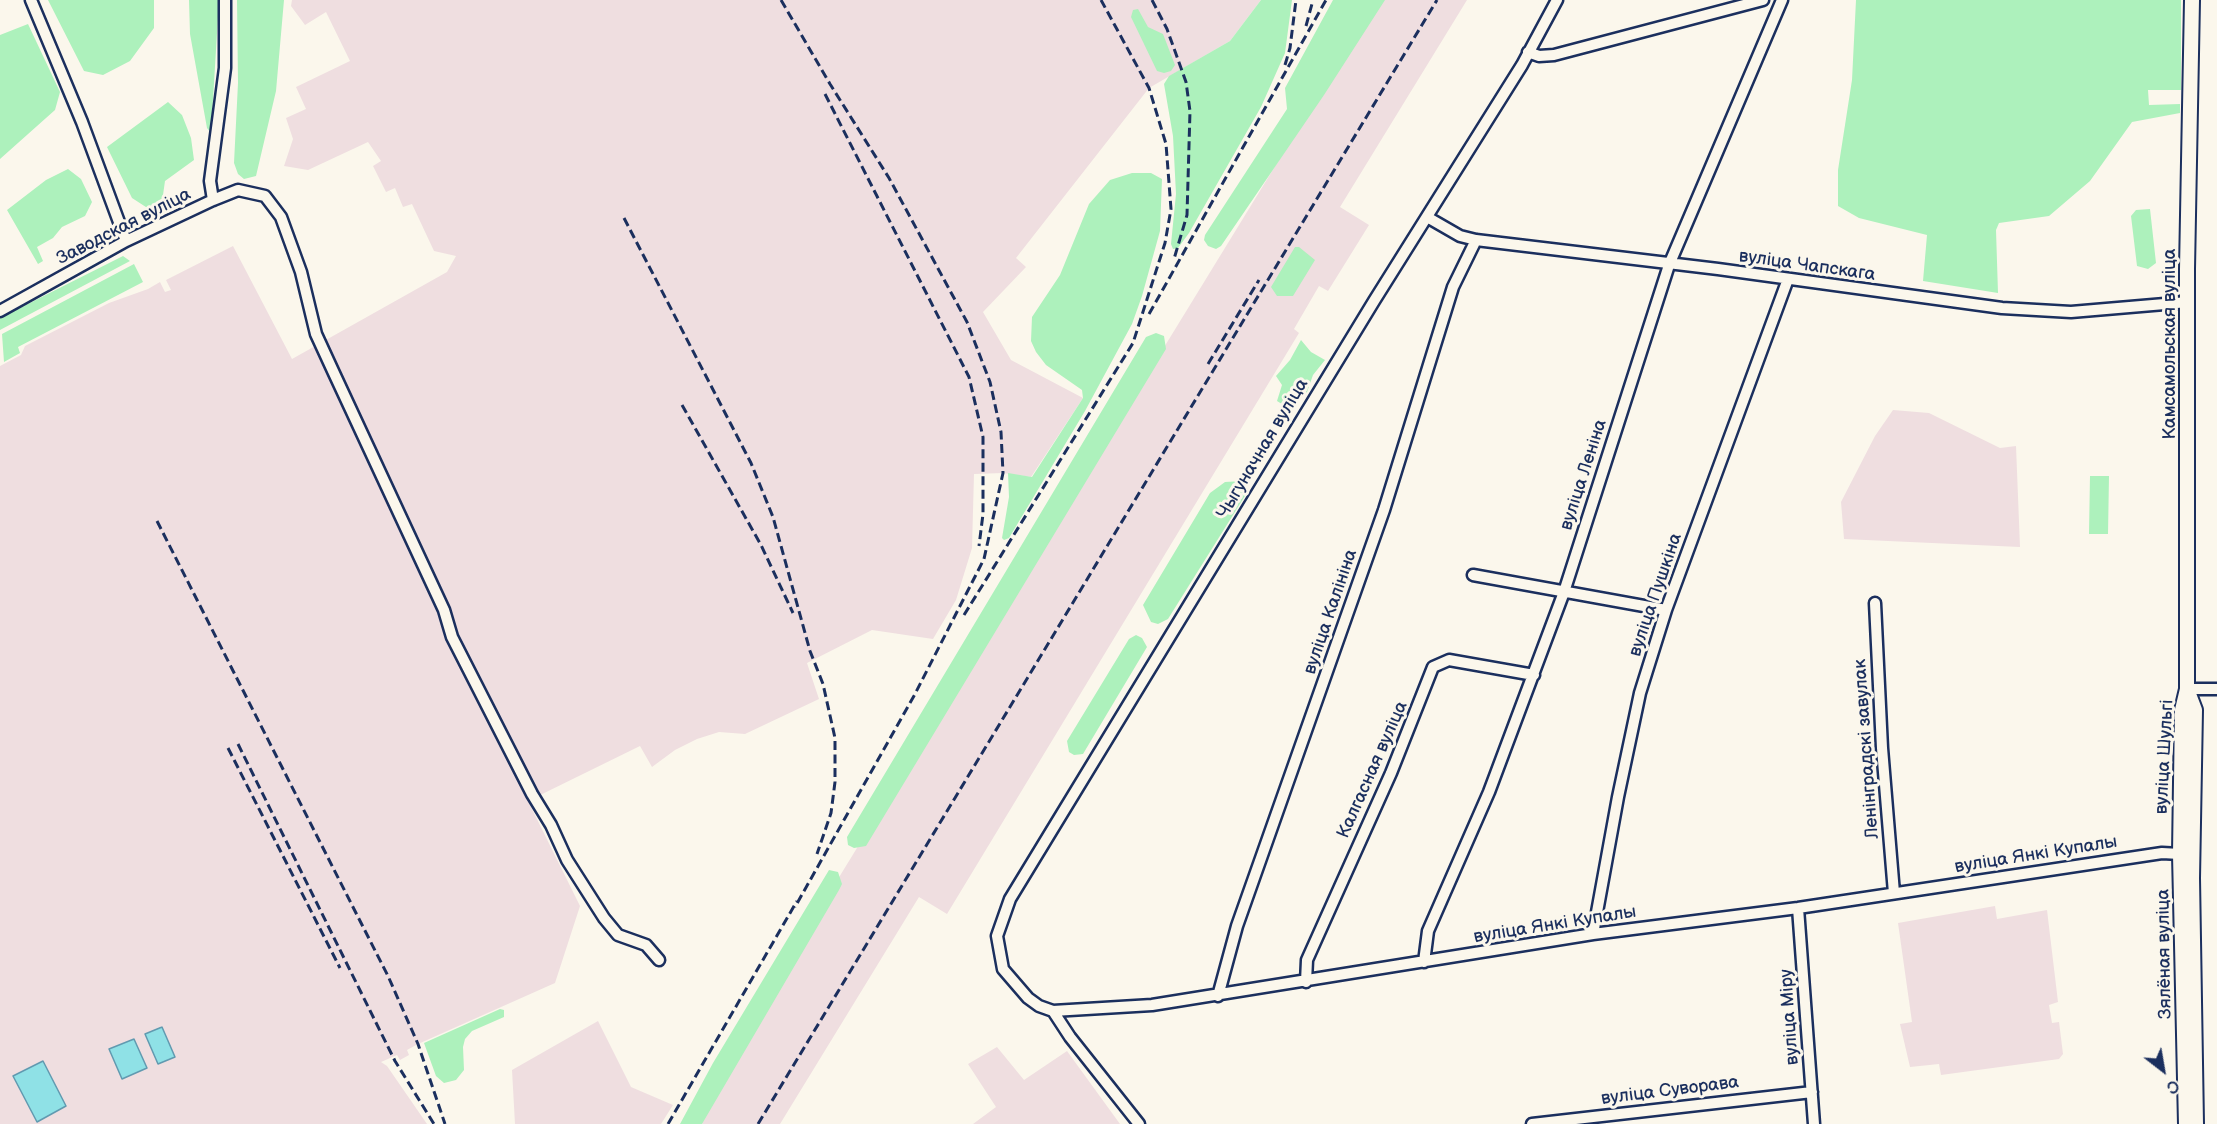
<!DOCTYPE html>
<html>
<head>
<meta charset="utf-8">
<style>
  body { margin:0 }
  #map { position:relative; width:2217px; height:1124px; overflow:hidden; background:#fbf7ec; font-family:"Balsamiq Sans",sans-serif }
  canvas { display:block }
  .north { position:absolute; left:2133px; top:1040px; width:60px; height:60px; -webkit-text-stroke:4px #fbf7ec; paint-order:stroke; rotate:149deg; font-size:16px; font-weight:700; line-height:24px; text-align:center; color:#1b2f5e }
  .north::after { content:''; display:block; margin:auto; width:21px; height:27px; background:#1b2f5e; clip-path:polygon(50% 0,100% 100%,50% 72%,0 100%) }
</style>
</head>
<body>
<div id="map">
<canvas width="2217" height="1124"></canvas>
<div class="north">С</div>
</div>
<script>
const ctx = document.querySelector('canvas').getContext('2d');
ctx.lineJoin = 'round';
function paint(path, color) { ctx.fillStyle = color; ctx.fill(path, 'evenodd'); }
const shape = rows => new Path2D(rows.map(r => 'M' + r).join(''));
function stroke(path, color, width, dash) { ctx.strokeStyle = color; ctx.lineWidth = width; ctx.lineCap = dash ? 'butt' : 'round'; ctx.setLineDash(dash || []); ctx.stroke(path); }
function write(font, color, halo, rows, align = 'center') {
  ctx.font = font + ' "Balsamiq Sans",sans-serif'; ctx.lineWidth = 6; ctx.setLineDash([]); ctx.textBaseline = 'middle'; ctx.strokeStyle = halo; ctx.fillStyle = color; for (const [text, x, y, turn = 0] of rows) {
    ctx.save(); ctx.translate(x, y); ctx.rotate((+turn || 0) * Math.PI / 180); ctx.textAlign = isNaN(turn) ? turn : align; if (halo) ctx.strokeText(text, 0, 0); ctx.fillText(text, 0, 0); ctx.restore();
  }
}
paint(shape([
  [292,0,1261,0,1230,41,1149,88,1016,258,1026,267,983,312,1011,360,1083,398,1031,477,1003,473,974,474,972,548,956,600,933,639,872,630,807,663,819,699,745,734,719,732,697,739,675,750,652,767,640,746,528,801,580,906,555,983,418,1044,407,1050,409,1055,400,1060,397,1055,381,1062,387,1066,427,1124,0,1124,0,366,21,355,25,346,109,303,148,289,160,282,165,292,171,290,166,280,233,246,292,359,447,272,456,256,434,251,412,204,403,207,395,188,386,192,373,166,381,161,368,142,308,170,284,166,293,139,286,118,306,109,296,87,350,61,326,12,305,25,291,6],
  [1377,0,1467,0,1340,207,1369,225,1328,291,1319,286,1294,329,1299,333,947,914,919,897,780,1124,703,1124,692,1117],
  [1893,410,1929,413,2000,448,2016,446,2020,547,1844,539,1841,502,1875,436],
  [1995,906,1997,919,2047,910,2058,1002,2049,1005,2052,1023,2059,1022,2063,1054,2059,1059,1941,1075,1939,1064,1910,1067,1900,1024,1912,1022,1898,923],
  [598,1021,631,1087,673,1105,661,1124,515,1124,512,1070],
  [997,1047,1024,1080,1067,1051,1120,1124,973,1124,996,1107,968,1064]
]), '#efdee0');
paint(shape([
  [48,0,154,0,154,28,130,61,103,75,84,71],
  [189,0,219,0,211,133,207,128,190,34],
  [237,0,284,0,276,91,256,176,244,179,238,174,234,163,238,83],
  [1261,0,1292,0,1285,53,1261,107,1189,233,1178,248,1173,249,1171,244,1176,194,1173,136,1164,84,1169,76,1230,41],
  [1333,0,1385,0,1324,95,1221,246,1216,249,1208,246,1204,240,1205,235,1287,109,1285,88],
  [1856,0,2181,0,2181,90,2148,90,2149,105,2180,104,2180,113,2132,122,2090,181,2049,216,1999,223,1996,230,1998,293,1923,281,1927,235,1859,218,1838,206,1838,170,1852,80],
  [1138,9,1148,27,1163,34,1175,65,1171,71,1164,73,1157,71,1131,17,1133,10],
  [28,24,60,92,55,110,0,159,0,35],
  [168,102,182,115,191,138,194,160,165,181,162,202,149,209,132,198,107,147],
  [68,169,81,179,92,202,85,216,62,227,53,238,37,247,43,261,38,264,7,210,46,180],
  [1132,173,1151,173,1162,179,1160,231,1142,296,1132,324,1085,411,1009,538,1004,540,1002,538,1009,497,1008,473,1032,477,1083,398,1082,390,1046,365,1036,352,1031,341,1032,317,1060,275,1089,204,1110,180],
  [2150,209,2156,263,2148,269,2137,266,2131,216,2136,210],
  [1295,247,1299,247,1315,260,1293,296,1277,296,1271,287],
  [123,256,130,261,0,330,0,318],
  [134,264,143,282,18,347,20,353,4,362,2,334],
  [1156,333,1164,336,1166,349,866,846,854,848,848,845,847,837,1146,337],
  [1301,340,1311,352,1325,360,1313,375,1307,392,1290,409,1277,401,1282,385,1276,376,1290,360],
  [2090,476,2109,476,2108,534,2089,534],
  [1242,481,1248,491,1168,619,1158,624,1151,622,1143,605,1210,493,1225,482],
  [1136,635,1142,638,1147,647,1083,754,1074,755,1069,752,1067,741,1129,639],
  [829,870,838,872,842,884,839,890,702,1124,680,1124,713,1063],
  [500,1009,504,1010,504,1017,472,1031,465,1039,463,1047,464,1070,456,1080,444,1083,436,1076,424,1043]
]), '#adf1bc');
const water = shape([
  [162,1027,175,1057,158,1064,145,1034,162,1027],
  [134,1039,147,1068,122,1079,109,1049,134,1039],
  [43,1061,66,1106,37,1122,13,1076,43,1061]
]);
paint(water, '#8fe1e6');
stroke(water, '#619ab0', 1.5);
const minor = shape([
  [31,0,82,122,126,241],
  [1557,0,1522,65,1374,301,1010,899,997,936,1003,969,1028,998,1039,1006,1053,1011,1152,1005,1593,934,1798,908,2162,853,2180,854],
  [1528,52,1539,56,1554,55,1763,0],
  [213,200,210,181,225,68,225,0],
  [1427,217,1460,236,1476,240,1718,269,2002,308,2071,312,2188,302],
  [0,311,126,241,213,200,238,190,265,196,281,217,301,272,316,334,333,371,444,610,452,637,532,794,551,825,567,860,604,918,618,935,646,945,659,960],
  [1473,575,1666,610],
  [1875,603,1882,748,1894,893],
  [2187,689,2217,689],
  [1798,908,1814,1124],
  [1593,934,1618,797,1640,693,1666,610,1788,279],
  [1424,962,1428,931,1489,792,1564,592,1669,265,1782,0],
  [1306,982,1307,960,1391,773,1433,667,1449,660,1534,675],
  [1218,996,1237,926,1384,510,1453,287,1476,240],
  [1053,1011,1070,1037,1139,1124],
  [1532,1124,1812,1092]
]);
const major = shape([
  [2187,689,2195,710,2192,878,2196,1124],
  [2186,1124,2180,854,2182,710,2187,689,2187,269,2192,0]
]);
stroke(minor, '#1b2f5e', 15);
stroke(major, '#1b2f5e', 18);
stroke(minor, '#fbf7ec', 10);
stroke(major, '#fbf7ec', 14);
stroke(shape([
  [781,0,830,84,889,178,967,322,990,382,1001,432,1003,473,984,559,915,694,795,907],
  [1152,0,1167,29,1186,82,1190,111,1187,215,1174,259],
  [1306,26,1313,0],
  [1285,65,1290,48,1296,0],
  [825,94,969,377,983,437,983,514,979,546],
  [624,218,751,463,773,517,810,651,823,684,835,738,835,782,831,813,817,854],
  [1149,314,1326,0],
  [1208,364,1259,280],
  [682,405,761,545,793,613],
  [157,521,388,976,418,1044,445,1124],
  [964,615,1133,343,1165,243,1171,209,1166,144,1149,88,1101,0],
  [238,744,395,1061,434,1124],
  [228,748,340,968],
  [668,1124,797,901],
  [758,1124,1437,0]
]), '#1b2f5e', 3, [9, 4.5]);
write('18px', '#1b2f5e', '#fbf7ec', [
  ["Заводская вуліца",124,227,-27],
  ["вуліца Чапскага",1807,266,8],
  ["Камсамольская вуліца",2170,344,-90],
  ["Чыгуначная вуліца",1263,449,-59],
  ["вуліца Леніна",1584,475,-72],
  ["вуліца Пушкіна",1656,595,-71],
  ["вуліца Калініна",1331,612,-71],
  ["Ленінградскі завулак",1867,749,-94],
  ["вуліца Шульгі",2165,757,-87],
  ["Калгасная вуліца",1373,770,-66],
  ["вуліца Янкі Купалы",2036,855,-9],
  ["вуліца Янкі Купалы",1555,925,-9],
  ["Зялёная вуліца",2165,954,-91],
  ["вуліца Міру",1790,1017,-94],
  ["вуліца Суворава",1670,1091,-7]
]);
</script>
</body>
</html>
